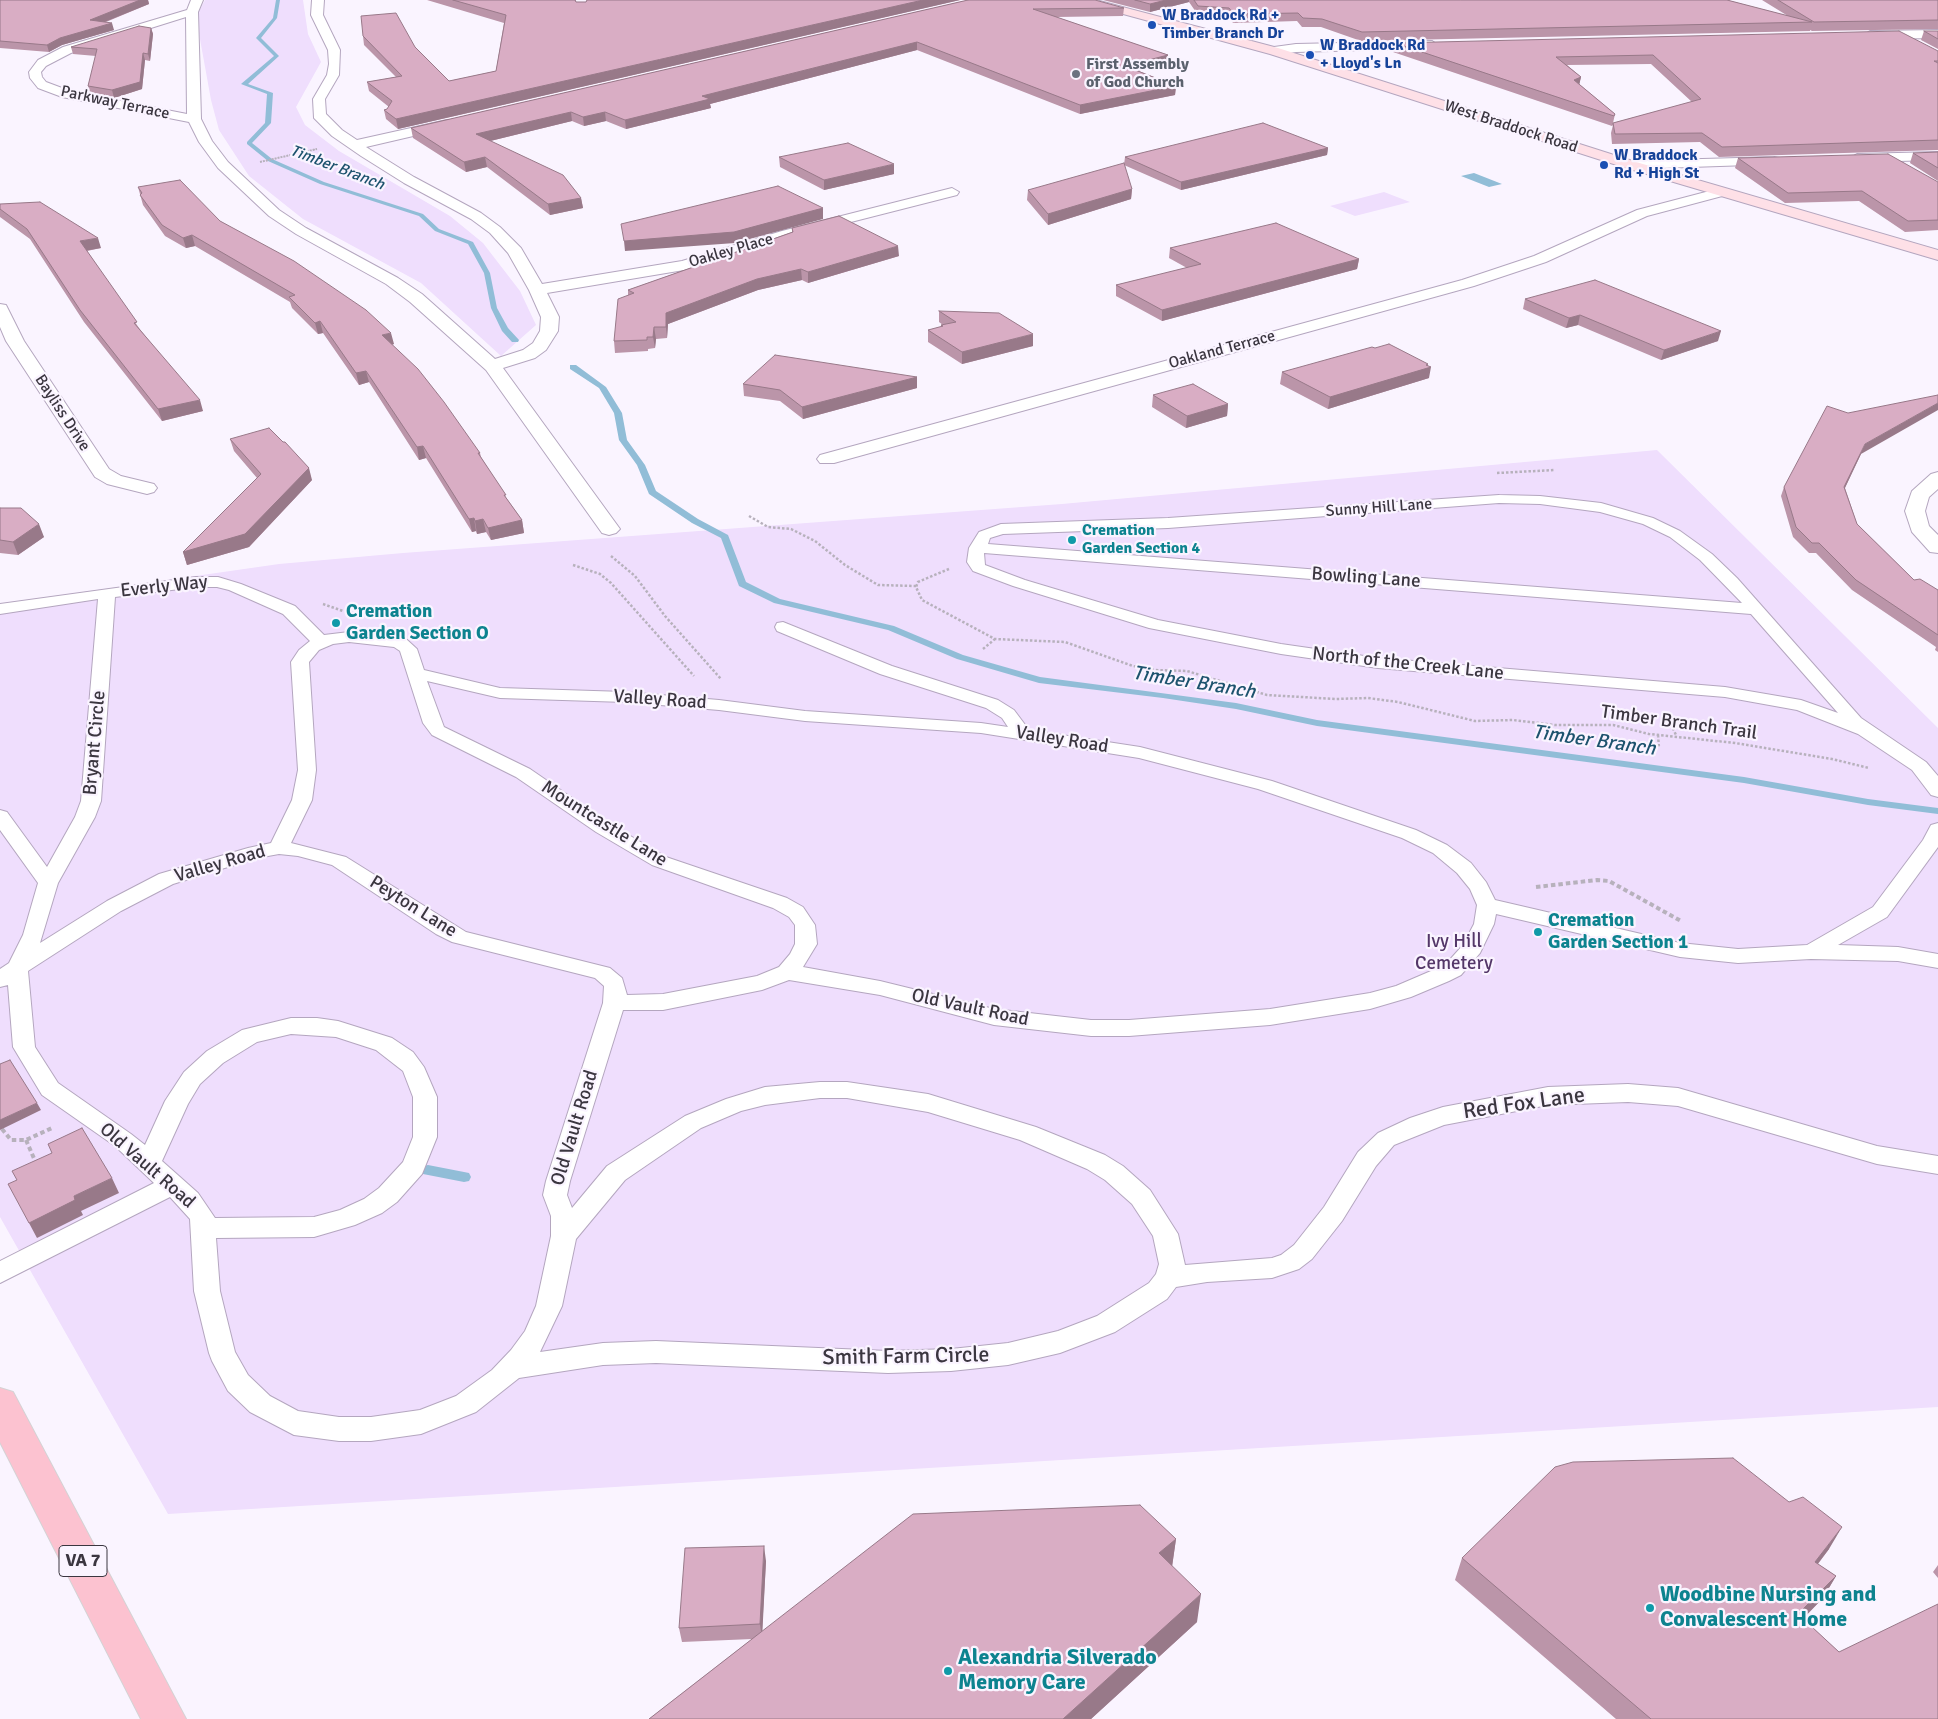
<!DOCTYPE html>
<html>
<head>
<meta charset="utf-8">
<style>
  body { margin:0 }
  canvas { display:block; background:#faf4ff }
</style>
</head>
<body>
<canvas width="1938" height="1719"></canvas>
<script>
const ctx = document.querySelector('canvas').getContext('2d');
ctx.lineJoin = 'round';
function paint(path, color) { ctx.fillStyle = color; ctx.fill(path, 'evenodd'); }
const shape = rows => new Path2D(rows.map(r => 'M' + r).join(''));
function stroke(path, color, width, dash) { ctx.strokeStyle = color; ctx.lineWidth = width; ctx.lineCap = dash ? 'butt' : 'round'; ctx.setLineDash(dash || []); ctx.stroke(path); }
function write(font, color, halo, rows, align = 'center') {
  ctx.font = font + ' Signika,sans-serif'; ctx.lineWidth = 4.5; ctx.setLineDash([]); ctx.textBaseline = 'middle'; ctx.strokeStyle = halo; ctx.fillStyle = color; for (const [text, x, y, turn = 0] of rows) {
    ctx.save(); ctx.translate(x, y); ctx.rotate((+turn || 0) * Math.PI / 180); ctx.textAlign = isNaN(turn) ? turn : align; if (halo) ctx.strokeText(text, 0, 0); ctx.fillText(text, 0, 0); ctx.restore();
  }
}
paint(shape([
  [205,0,303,0,308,34,321,62,296,107,305,125,339,151,450,216,483,243,520,291,536,325,501,356,421,283,303,219,249,176,219,130,211,100,196,17],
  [1384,192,1410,202,1355,216,1330,206],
  [1657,450,1938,728,1938,1407,168,1514,0,1217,0,604,279,564,403,553,1062,504]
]), '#efdefd');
paint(shape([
  [1474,173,1502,184,1489,187,1461,176]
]), '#91bdd7');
paint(shape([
  [276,0,280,0,277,18,261,38,279,56,248,84,273,93,271,123,252,143,272,159,324,182,423,214,439,229,473,242,490,273,497,308,508,328,519,340,518,342,512,342,502,331,491,308,484,273,468,244,435,231,419,216,320,184,268,161,247,144,247,142,265,123,267,94,241,84,274,56,256,38,273,18,276,0],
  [570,365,576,365,606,387,622,413,627,440,645,465,656,491,698,519,728,535,746,582,780,599,894,626,963,655,1040,677,1236,703,1317,720,1744,777,1868,799,1938,808,1938,814,1868,805,1744,783,1317,726,1236,709,1163,698,1039,683,957,659,888,630,774,603,739,586,721,538,692,523,649,494,637,465,619,440,614,413,599,388,570,369,570,365],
  [428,1165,464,1172,469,1173,471,1177,469,1181,464,1182,423,1174,421,1170,423,1166,428,1165]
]), '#91bdd7');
const service = shape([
  [1499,495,1540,496,1601,503,1653,518,1680,531,1712,554,1737,578,1861,718,1926,762,1938,776,1938,797,1931,795,1912,770,1858,734,1797,710,1725,697,1378,668,1281,654,1149,628,1013,586,973,571,967,562,969,548,979,532,1001,524,1168,518,1499,495],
  [1499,503,1540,504,1600,512,1643,524,1670,537,1700,560,1742,603,988,544,990,538,1003,534,1168,528,1499,503],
  [984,553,1751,614,1838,713,1801,700,1725,687,1378,658,1281,644,1158,620,1025,580,985,565,984,553],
  [196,577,218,577,241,584,295,606,324,635,349,632,405,638,417,649,424,670,500,688,625,692,719,700,805,711,981,723,1008,727,1002,718,986,708,880,674,777,631,775,627,777,623,783,622,892,666,998,700,1014,710,1029,730,1140,747,1272,781,1416,830,1447,845,1471,863,1486,882,1495,900,1680,943,1738,949,1807,945,1873,907,1923,840,1931,825,1938,823,1938,847,1887,917,1838,945,1898,947,1938,954,1938,968,1898,961,1811,959,1738,963,1680,957,1496,914,1494,924,1480,953,1461,975,1449,981,1411,997,1370,1009,1270,1025,1129,1036,1091,1036,994,1025,880,995,789,980,762,990,663,1010,623,1010,570,1181,567,1195,572,1208,607,1166,685,1116,726,1099,765,1087,820,1082,847,1082,928,1094,1036,1127,1105,1155,1123,1166,1150,1190,1178,1234,1185,1265,1272,1258,1281,1255,1294,1245,1324,1207,1358,1152,1378,1133,1410,1118,1443,1107,1548,1087,1628,1084,1678,1088,1877,1146,1938,1156,1938,1174,1877,1164,1678,1106,1628,1102,1548,1105,1444,1125,1394,1145,1376,1166,1342,1221,1312,1259,1299,1269,1272,1278,1207,1282,1176,1287,1167,1299,1115,1332,1060,1353,1008,1365,951,1371,888,1373,656,1363,603,1365,519,1378,476,1412,421,1434,371,1441,339,1441,294,1435,250,1412,228,1391,212,1361,209,1353,194,1291,190,1219,170,1197,0,1283,0,1261,154,1183,115,1146,42,1095,13,1047,8,985,0,987,0,969,9,963,23,935,38,883,0,830,0,810,7,812,47,867,75,817,81,801,98,599,0,614,0,604,196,577],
  [196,587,217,587,229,590,283,614,310,641,299,650,291,662,298,770,292,800,271,843,248,848,159,874,107,901,40,943,58,883,95,817,101,801,115,597,196,587],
  [349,642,394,647,400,651,423,723,432,735,516,777,596,832,652,865,773,908,789,917,795,925,795,944,790,954,779,967,757,976,663,994,627,995,622,978,610,968,466,932,346,857,291,843,312,800,316,770,309,662,319,650,333,644,349,642],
  [427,681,500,698,625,702,719,710,805,721,981,733,1139,758,1258,789,1402,838,1433,853,1457,873,1470,889,1477,905,1474,924,1463,945,1445,965,1396,986,1370,993,1270,1009,1129,1020,1091,1020,994,1009,880,981,803,967,817,944,815,925,803,907,787,898,666,857,610,824,530,769,444,727,427,681],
  [279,854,298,856,332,865,436,934,452,942,595,978,604,986,603,1003,546,1181,543,1195,551,1216,551,1236,536,1306,525,1331,511,1350,492,1370,456,1396,420,1410,371,1417,339,1417,298,1411,270,1396,248,1375,235,1352,220,1291,216,1238,314,1237,355,1225,382,1213,397,1202,422,1174,437,1137,437,1097,424,1067,413,1052,392,1038,338,1021,317,1018,291,1018,242,1030,207,1051,184,1072,165,1101,145,1145,131,1134,58,1083,35,1047,28,971,121,911,173,884,257,858,279,854],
  [291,1034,336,1037,376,1050,403,1071,413,1097,413,1137,403,1162,379,1188,364,1199,340,1210,314,1217,215,1218,198,1193,162,1161,188,1104,200,1084,223,1063,257,1042,291,1034],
  [820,1098,847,1098,928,1112,1020,1140,1087,1169,1105,1180,1132,1204,1153,1236,1159,1264,1156,1274,1149,1283,1097,1316,1058,1331,1008,1343,951,1349,888,1351,656,1341,603,1343,540,1352,562,1306,576,1239,625,1180,701,1128,741,1111,765,1105,820,1098]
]);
const minor = shape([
  [191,0,203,0,198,12,201,119,212,141,228,162,279,210,306,228,398,278,422,294,495,359,523,350,533,343,540,331,541,317,529,290,508,253,490,233,471,219,404,183,361,156,332,136,314,118,313,99,327,75,329,64,328,50,311,15,312,0,324,0,323,15,340,50,339,75,325,99,326,114,342,130,357,140,447,120,452,121,454,124,452,127,366,147,414,177,481,213,500,227,521,248,542,284,682,261,782,231,952,188,959,192,957,195,792,237,684,270,547,293,559,317,558,331,546,350,535,358,503,368,620,529,616,533,609,535,602,533,486,370,410,302,386,284,296,234,269,216,218,168,199,142,189,122,62,97,38,88,30,78,29,72,38,60,63,47,187,10,191,0],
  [186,17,187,114,70,91,46,82,42,77,41,72,46,66,71,53,186,17],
  [1938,30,1938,38,1870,39,1864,35,1870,31,1938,30],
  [1432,41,1438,45,1436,48,1296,52,1274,55,1268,51,1274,47,1296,44,1432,41],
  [1938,152,1938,160,1857,162,1850,158,1857,154,1938,152],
  [1774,157,1779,158,1781,161,1779,164,1631,169,1624,165,1631,161,1774,157],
  [1721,188,1728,192,1726,195,1647,216,1546,262,1474,286,834,463,820,463,817,459,820,455,1462,280,1534,256,1637,210,1721,188],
  [0,304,6,305,24,341,109,469,121,476,154,484,157,488,154,492,147,494,107,484,95,477,6,341,0,327,0,304],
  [1938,472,1938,489,1929,497,1925,511,1929,526,1938,535,1938,553,1930,552,1912,532,1905,511,1912,491,1931,474,1938,472]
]);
const secondary = shape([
  [1077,0,1096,0,1278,48,1636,162,1938,250,1938,260,1626,168,1270,54,1079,2,1077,0]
]);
const primary = shape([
  [0,1388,13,1392,186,1719,141,1719,0,1442,0,1388]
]);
stroke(service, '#b4a6bf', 2);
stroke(minor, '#b4a6bf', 2);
stroke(secondary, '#b4a6bf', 2);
stroke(primary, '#d4d3d5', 2);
stroke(shape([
  [313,150,317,149]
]), '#b7b1bc', 1, [2, 1]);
stroke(shape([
  [260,162,317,149]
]), '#b7b1bc', 2, [2, 1]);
stroke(shape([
  [1497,473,1555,470],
  [749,516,768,527,791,529,815,541,845,565,878,585,916,586],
  [611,556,635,576,665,616,721,679],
  [573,565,600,574,611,583,694,676],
  [949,569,918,582,916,587,922,600,995,639,1065,642,1133,666,1154,670,1187,671,1267,695,1336,699,1368,698,1398,702,1475,721,1513,720,1555,725,1613,725,1649,734,1735,743,1832,759,1869,768],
  [323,604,343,611],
  [983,649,995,639],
  [1671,724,1676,735],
  [1658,735,1659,748]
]), '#b7b1bc', 2.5, [2.5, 2]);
stroke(shape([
  [1536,887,1597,880,1609,881,1681,921],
  [2,1129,11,1140,26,1140,52,1128],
  [26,1140,36,1163]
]), '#b7b1bc', 4, [4.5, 3]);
paint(service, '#fff');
paint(minor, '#fff');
paint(secondary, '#fee0e7');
paint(primary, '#fcc2d0');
paint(shape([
  [0,0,148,0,149,4,106,22,114,30,62,45,49,52,0,48],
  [427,0,576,0,576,2,586,2,587,0,960,0,398,129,386,119,384,110,387,109,389,107,369,91,367,82,396,77,364,45,363,36,415,47,449,81,496,71,504,23],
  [968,0,1124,8,1123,16,1056,17,1168,55,1167,64,1139,71,1176,86,1175,95,1080,114,917,50,710,104,711,108,626,129,606,121,584,126,572,121,490,141,581,198,583,208,550,215,487,167,466,172,413,138,411,128],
  [1103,0,1727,0,1788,16,1762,0,1938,0,1938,29,1812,31,1810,30,1810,31,1361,41,1321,27,1302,27,1297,21,1233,23,1229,16,1198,15,1189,2,1150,12],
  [151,28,153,34,150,61,145,60,142,89,114,98,90,93,88,86,96,56,73,54,71,47],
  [1924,31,1938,31,1938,49,1921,40],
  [1395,43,1938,51,1938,150,1719,157,1700,142,1612,144,1611,133,1613,125,1612,126,1393,52],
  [1651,64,1692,102,1613,123,1615,114,1579,84,1581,77,1567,65],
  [1328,148,1327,155,1181,190,1124,165,1125,157],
  [1938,152,1938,181,1910,163,1913,153],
  [779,157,894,174,824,190,780,167],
  [1738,158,1938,182,1938,230,1905,232,1859,201,1785,203,1735,168],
  [138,187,220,221,394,344,392,345,480,453,481,457,507,499,522,520,524,533,491,540,486,532,477,534,476,531,472,532,426,458,419,460,369,382,359,385,323,333,318,334,292,308,290,302,195,246,186,248,165,236,143,205],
  [1132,189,1131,199,1048,225,1027,200,1028,190],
  [0,204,101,248,87,251,139,328,203,411,162,421,84,322,30,239,0,217],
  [792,228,899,256,808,283,802,280,758,290,668,324,667,338,656,339,655,348,648,349,648,351,615,353,614,341,628,295,628,290,792,232],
  [1170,248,1359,259,1357,269,1162,321,1116,296,1116,285,1187,268,1169,258],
  [1525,299,1718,341,1661,360,1578,325,1566,328,1523,309],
  [939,311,1033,346,962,364,928,342,928,330,941,327,941,325,943,325,939,322],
  [1428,365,1429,378,1328,409,1280,384,1282,372],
  [917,377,917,388,803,419,780,401,744,396,743,384],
  [1153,395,1228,404,1227,416,1186,428,1152,407],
  [1848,413,1861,454,1845,488,1857,524,1914,580,1938,590,1938,652,1935,650,1936,647,1852,590,1816,553,1809,553,1793,537,1781,496,1784,487],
  [230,439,312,480,249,547,187,565,183,552,257,478,234,451],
  [0,508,44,537,18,555,0,553],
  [1176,1539,1172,1566,1197,1622,1091,1719,649,1719,752,1639,682,1642,679,1628,766,1561,762,1631],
  [1829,1549,1818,1564,1836,1576,1823,1598,1803,1619,1839,1652,1938,1719,1616,1719,1455,1580,1462,1558],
  [1938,1565,1938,1578,1933,1572]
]), '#bb95a9');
paint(shape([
  [140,0,148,0,149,4,92,27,90,20],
  [923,0,960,0,398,129,396,119],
  [1166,0,1189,0,1189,2,1150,12,1150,4],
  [112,23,114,30,62,45,49,52,47,45,60,38],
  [151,28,153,34,150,61,148,54],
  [917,42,917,50,710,104,711,108,626,129,625,120,702,96],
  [143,53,145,60,142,89,114,98,112,90],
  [1168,55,1167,64,1125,75,1125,66],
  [1581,77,1579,86,1574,80],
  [1176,86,1175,95,1080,114,1080,105],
  [571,112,572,121,478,144,476,134],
  [605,112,606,121,584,126,583,117],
  [1328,148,1327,155,1181,190,1181,182],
  [485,157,487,167,466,172,464,162],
  [894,164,894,174,824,190,824,180],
  [1132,189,1131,199,1048,225,1048,214],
  [581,198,583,208,550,215,548,204],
  [823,208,823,219,735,243,625,251,624,241],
  [192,235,195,246,186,248,183,238],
  [98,238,101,248,84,251,80,241],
  [898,246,899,256,808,283,808,272],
  [1359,259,1357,269,1162,321,1162,310],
  [801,269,802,280,758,290,668,324,667,338,666,327,666,313,757,279],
  [1580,315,1578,325,1566,328,1569,318],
  [320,321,323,333,318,334,315,323],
  [654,327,656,339,655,348,653,337],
  [1721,331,1718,341,1661,360,1664,350],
  [391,333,394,344,384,346,382,335],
  [1033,334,1033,346,962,364,962,352],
  [1428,364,1427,368,1431,367,1429,378,1328,409,1330,397],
  [366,371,369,382,359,385,356,373],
  [917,377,917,388,803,419,802,407],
  [200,400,203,411,162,421,158,409],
  [1938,403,1938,410,1861,454,1841,496,1844,487,1865,444],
  [1228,404,1227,416,1186,428,1187,416],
  [423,446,426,458,419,460,417,447],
  [309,468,312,480,249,547,187,565,183,552],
  [474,518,476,531,472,532,469,519],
  [483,519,486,532,477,534,475,521],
  [522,520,524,533,491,540,488,528],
  [39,524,44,537,18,555,13,542],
  [37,1103,41,1110,0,1130,0,1120],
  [112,1178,119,1193,81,1211,83,1215,37,1238,29,1223,74,1196],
  [1842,1527,1829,1549,1803,1583,1815,1562],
  [1176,1539,1172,1567,1159,1553],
  [764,1546,766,1561,762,1639,760,1624],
  [1836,1576,1823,1598,1786,1636,1798,1614],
  [1201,1594,1197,1622,1091,1719,1063,1719]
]), '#987989');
const building = shape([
  [0,0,140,0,90,20,112,23,60,38,47,45,0,41,0,0],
  [453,0,575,0,576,2,586,2,587,0,923,0,396,119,384,110,387,109,392,101,367,82,402,76,363,36,361,16,396,13,415,47,449,81,496,71,506,15,453,0],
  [968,0,1095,0,1124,8,1033,9,1168,55,1125,66,1176,86,1080,105,917,42,702,96,710,99,625,120,605,112,583,117,571,112,476,134,563,175,581,198,548,204,485,157,464,162,411,128,968,0],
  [1135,0,1166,0,1150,4,1135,0],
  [1194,0,1727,0,1812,22,1362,32,1322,19,1303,18,1298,13,1234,14,1229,8,1198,6,1194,0],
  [1778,0,1938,0,1938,20,1814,22,1778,0],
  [139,26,151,28,148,54,143,53,140,82,112,90,88,86,97,49,71,47,139,26],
  [1899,31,1938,51,1938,61,1934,61,1938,63,1938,140,1722,147,1702,133,1615,134,1613,123,1701,99,1653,55,1556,57,1581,77,1574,80,1615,114,1614,116,1395,43,1899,31],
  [1924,31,1938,31,1938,39,1924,31],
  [1263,123,1328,148,1181,182,1125,157,1263,123],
  [848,143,894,164,824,180,779,157,848,143],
  [1938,152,1938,168,1913,153,1938,152],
  [1888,154,1938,182,1938,220,1908,221,1862,191,1788,193,1738,158,1888,154],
  [1124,163,1132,189,1048,214,1028,190,1124,163],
  [180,180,220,221,294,261,366,310,391,333,382,335,418,369,444,402,480,453,478,453,506,495,504,495,522,520,488,528,483,519,475,521,474,518,469,519,423,446,417,447,366,371,356,373,320,321,315,323,289,297,295,295,192,235,183,238,162,225,140,195,142,193,138,187,180,180],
  [778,186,823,208,734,232,624,241,621,224,778,186],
  [40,202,98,238,80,241,137,322,134,323,200,400,158,409,80,310,27,229,0,209,0,204,40,202],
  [839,216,898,246,808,272,801,269,757,279,666,313,666,327,654,327,653,337,647,337,647,340,614,341,618,299,634,293,628,290,793,232,792,228,839,216],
  [1276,223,1359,259,1162,310,1116,285,1201,264,1170,248,1276,223],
  [1595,280,1721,331,1664,350,1580,315,1569,318,1525,299,1595,280],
  [939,311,999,313,1033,334,962,352,928,330,943,326,941,325,956,322,939,311],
  [1389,344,1428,364,1426,365,1431,367,1330,397,1282,372,1372,347,1375,348,1389,344],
  [775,355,917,377,802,407,780,390,743,384,775,355],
  [1193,384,1228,404,1187,416,1153,395,1193,384],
  [1938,395,1938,403,1865,444,1844,487,1857,524,1914,580,1920,579,1938,590,1938,635,1856,580,1819,543,1812,543,1796,527,1784,487,1827,406,1848,413,1938,395],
  [269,428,283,442,285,442,309,468,245,534,183,552,261,474,230,439,269,428],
  [0,508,21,508,39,524,13,542,0,540,0,508],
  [10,1060,37,1103,0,1120,0,1064,10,1060],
  [82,1128,112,1178,74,1196,75,1200,29,1223,8,1184,17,1180,12,1171,52,1153,48,1144,82,1128],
  [1733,1458,1789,1502,1803,1497,1842,1527,1815,1562,1836,1576,1798,1614,1839,1652,1938,1604,1938,1719,1651,1719,1462,1558,1555,1467,1573,1462,1733,1458],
  [1140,1505,1176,1539,1159,1553,1201,1594,1063,1719,649,1719,913,1514,1140,1505],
  [764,1546,760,1624,679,1628,685,1548,764,1546]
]);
paint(building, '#d9adc4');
stroke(building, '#987989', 1);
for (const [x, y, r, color] of [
  [1152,25,5,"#1a4fb4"],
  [1310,55,5,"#1a4fb4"],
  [1076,74,5,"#6b7280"],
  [1604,165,5,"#1a4fb4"],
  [1072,540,5,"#0f9aa8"],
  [336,623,5,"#0f9aa8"],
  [1538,932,5,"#0f9aa8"],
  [1650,1608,5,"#0f9aa8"],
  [948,1671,5,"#0f9aa8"]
]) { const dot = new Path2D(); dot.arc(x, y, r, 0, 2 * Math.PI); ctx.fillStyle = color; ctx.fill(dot); stroke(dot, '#faf4ff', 2); }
write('bold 16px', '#164399', '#faf4ff', [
  ["W Braddock Rd +",1162,16],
  ["Timber Branch Dr",1162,34],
  ["W Braddock Rd",1320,46],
  ["+ Lloyd's Ln",1320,64],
  ["W Braddock",1614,156],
  ["Rd + High St",1614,174]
], 'left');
write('bold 16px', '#5b616d', '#faf4ff', [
  ["First Assembly",1086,65],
  ["of God Church",1086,83]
], 'left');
write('16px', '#3b3640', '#faf4ff', [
  ["Parkway Terrace",115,103,12],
  ["West Braddock Road",1511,127,18],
  ["Oakley Place",731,251,-16],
  ["Oakland Terrace",1222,350,-15],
  ["Bayliss Drive",62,413,57],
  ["Sunny Hill Lane",1379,508,-4]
]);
write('italic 16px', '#1d536e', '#faf4ff', [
  ["Timber Branch",337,168,21]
]);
write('bold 16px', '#0d838f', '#faf4ff', [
  ["Cremation",1082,531],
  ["Garden Section 4",1082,549]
], 'left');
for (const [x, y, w] of [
  [83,1561,48]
]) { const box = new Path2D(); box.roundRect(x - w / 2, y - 15.5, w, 31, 4); ctx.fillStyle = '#faf4ff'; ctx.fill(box); stroke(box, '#3b3640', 1); }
write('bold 18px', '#3b3640', null, [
  ["VA 7",83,1561]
]);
write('19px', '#3b3640', '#faf4ff', [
  ["Bowling Lane",1366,578,4],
  ["Everly Way",164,587,-6],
  ["North of the Creek Lane",1408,664,6],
  ["Valley Road",660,700,4],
  ["Timber Branch Trail",1679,723,8],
  ["Valley Road",1062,740,9],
  ["Bryant Circle",95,743,-85],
  ["Mountcastle Lane",604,824,32],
  ["Valley Road",220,864,-16],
  ["Peyton Lane",413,907,32],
  ["Old Vault Road",970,1008,12],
  ["Old Vault Road",575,1128,-73],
  ["Old Vault Road",147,1166,41]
]);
write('bold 19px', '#0d838f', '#faf4ff', [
  ["Cremation",346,612],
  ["Garden Section O",346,634],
  ["Cremation",1548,921],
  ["Garden Section 1",1548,943]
], 'left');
write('19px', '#543769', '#faf4ff', [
  ["Ivy Hill",1454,942],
  ["Cemetery",1454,964]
]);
write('italic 20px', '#1d536e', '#faf4ff', [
  ["Timber Branch",1194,683,9],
  ["Timber Branch",1594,741,8]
]);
write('22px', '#3b3640', '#faf4ff', [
  ["Red Fox Lane",1524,1104,-8],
  ["Smith Farm Circle",906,1357,-1]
]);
write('bold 22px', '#0d838f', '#faf4ff', [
  ["Woodbine Nursing and",1660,1595],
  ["Convalescent Home",1660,1620],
  ["Alexandria Silverado",958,1658],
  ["Memory Care",958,1683]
], 'left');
</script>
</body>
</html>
